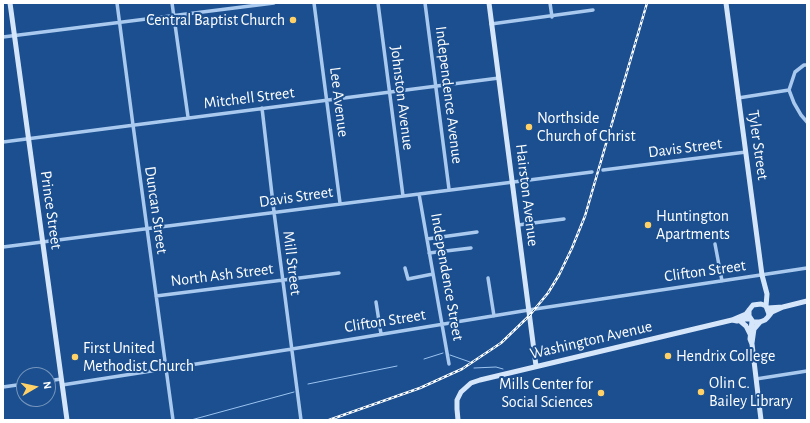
<!DOCTYPE html>
<html>
<head>
<meta charset="utf-8">
<style>
  body { margin:0 }
  #map { position:relative; width:810px; height:423px; overflow:hidden; background:#1b4f8f; font-family:"Alegreya Sans",sans-serif }
  canvas { display:block }
  .frame { position:absolute; inset:0; border:4px solid #fff; pointer-events:none }
  .north { position:absolute; left:16px; top:367px; width:40px; height:40px; box-sizing:border-box; background:#1b4f8f; border:1px solid #7695bc; border-radius:50%; rotate:81deg; font-size:11px; font-weight:700; line-height:16px; text-align:center; color:#fff }
  .north::after { content:''; display:block; margin:auto; width:14px; height:18px; background:#ffd166; clip-path:polygon(50% 0,100% 100%,50% 72%,0 100%) }
</style>
</head>
<body>
<div id="map">
<canvas width="810" height="423"></canvas>
<div class="frame"></div>
<div class="north">N</div>
</div>
<script>
const ctx = document.querySelector('canvas').getContext('2d');
ctx.lineJoin = 'round';
const shape = rows => new Path2D(rows.map(r => 'M' + r).join(''));
function stroke(path, color, width, dash) { ctx.strokeStyle = color; ctx.lineWidth = width; ctx.lineCap = dash ? 'butt' : 'round'; ctx.setLineDash(dash || []); ctx.stroke(path); }
function write(font, color, halo, rows, align = 'center') {
  ctx.font = font + ' "Alegreya Sans",sans-serif'; ctx.lineWidth = 4; ctx.setLineDash([]); ctx.textBaseline = 'middle'; ctx.strokeStyle = halo; ctx.fillStyle = color; for (const [text, x, y, turn = 0] of rows) {
    ctx.save(); ctx.translate(x, y); ctx.rotate((+turn || 0) * Math.PI / 180); ctx.textAlign = isNaN(turn) ? turn : align; if (halo) ctx.strokeText(text, 0, 0); ctx.fillText(text, 0, 0); ctx.restore();
  }
}
stroke(shape([
  [450,355,470,362],
  [424,359,443,353],
  [474,368,496,367,503,369],
  [308,384,397,366],
  [191,420,294,392]
]), '#9cc4f0', 1);
stroke(shape([
  [117,3,133,125,173,420],
  [172,3,188,117],
  [314,3,340,203],
  [378,3,403,196],
  [425,3,449,189],
  [550,3,552,17],
  [491,24,593,10],
  [3,37,274,3],
  [789,90,794,103,801,115,807,122],
  [789,90,795,72,804,65,807,65],
  [738,98,789,90],
  [262,108,274,212,301,420],
  [3,142,499,78],
  [603,170,746,152],
  [419,194,449,364],
  [518,225,564,219],
  [427,239,477,232],
  [715,244,722,281],
  [3,247,592,172],
  [429,253,471,248],
  [405,268,408,279,433,274],
  [488,278,494,316],
  [156,296,339,273],
  [376,302,381,334],
  [756,379,807,371],
  [48,381,61,379],
  [62,385,292,349,535,309,807,268],
  [3,387,24,384]
]), '#a9c9ee', 3.5);
stroke(shape([
  [10,3,67,420],
  [489,3,536,366],
  [726,3,762,275,767,294,766,306,769,314,768,317,765,320,760,322,753,322,749,316,749,310],
  [768,308,783,307],
  [768,317,772,312,783,307,807,301],
  [732,320,737,321,745,319,751,319],
  [739,320,746,326,750,334],
  [752,321,750,339,752,344,761,420],
  [752,343,754,329,760,322],
  [458,420,457,409,457,400,461,392,471,383,480,380,732,320,746,314,753,305,761,304,766,306]
]), '#d6e6fa', 5);
const rail = shape([
  [329,420,420,388,462,369,501,343,529,316,548,293,559,275,572,248,585,216,647,3]
]);
stroke(rail, '#fff', 2.5);
stroke(rail, '#1b4f8f', 1, [3]);
for (const [x, y, r, color] of [
  [293,20,4,"#ffd166"],
  [529,127,4,"#ffd166"],
  [648,225,4,"#ffd166"],
  [668,356,4,"#ffd166"],
  [75,357,4,"#ffd166"],
  [701,392,4,"#ffd166"],
  [601,393,4,"#ffd166"]
]) { const dot = new Path2D(); dot.arc(x, y, r, 0, 2 * Math.PI); ctx.fillStyle = color; ctx.fill(dot); stroke(dot, '#1b4f8f', 1.5); }
write('16px', '#fff', '#1b4f8f', [
  ["Central Baptist Church",285,20,"right"],
  ["Northside",537,118],
  ["Church of Christ",537,136],
  ["Huntington",656,216],
  ["Apartments",656,234],
  ["First United",83,348],
  ["Methodist Church",83,366],
  ["Hendrix College",676,356],
  ["Olin C.",709,383],
  ["Bailey Library",709,401],
  ["Mills Center for",593,384,"right"],
  ["Social Sciences",593,402,"right"]
], 'left');
write('16px', '#fff', '#1b4f8f', [
  ["Independence Avenue",449,95,83],
  ["Mitchell Street",249,98,-7],
  ["Johnston Avenue",402,98,83],
  ["Lee Avenue",339,102,83],
  ["Tyler Street",758,145,82],
  ["Davis Street",685,148,-7],
  ["Hairston Avenue",527,195,83],
  ["Davis Street",296,197,-8],
  ["Prince Street",51,210,82],
  ["Duncan Street",156,210,82],
  ["Mill Street",292,263,83],
  ["Clifton Street",705,271,-8],
  ["North Ash Street",222,275,-7],
  ["Independence Street",447,277,80],
  ["Clifton Street",385,321,-9],
  ["Washington Avenue",591,340,-13]
]);
</script>
</body>
</html>
